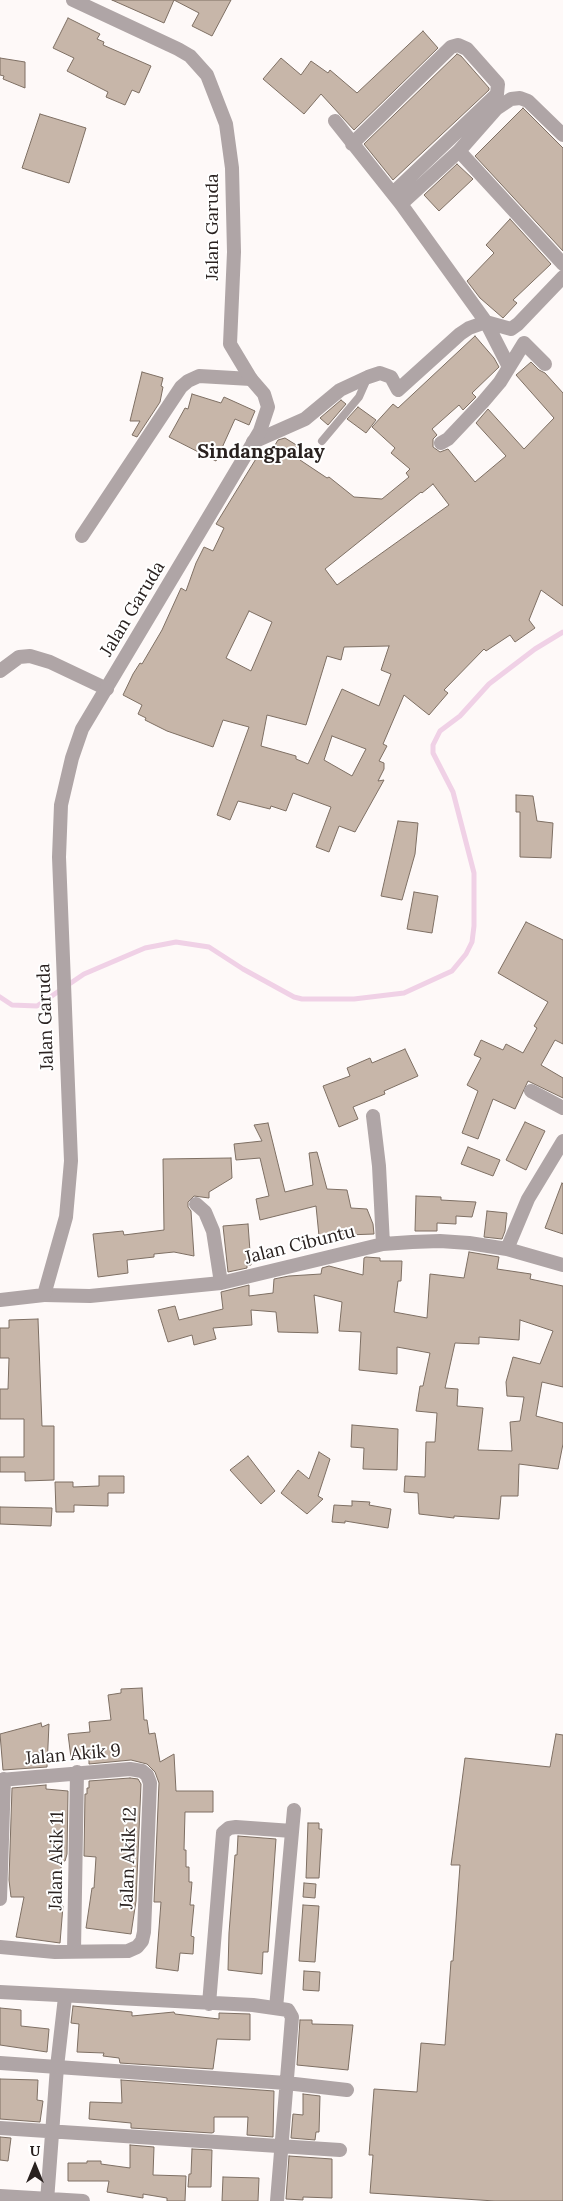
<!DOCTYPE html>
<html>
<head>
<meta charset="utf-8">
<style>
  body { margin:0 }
  #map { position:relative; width:563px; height:2201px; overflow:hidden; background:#fef9f8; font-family:Lora,serif }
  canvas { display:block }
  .north { position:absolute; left:10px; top:2141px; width:50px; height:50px; -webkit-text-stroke:4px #fff; paint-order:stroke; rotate:0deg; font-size:14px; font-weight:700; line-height:20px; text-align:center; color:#29211f }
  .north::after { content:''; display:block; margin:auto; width:18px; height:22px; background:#29211f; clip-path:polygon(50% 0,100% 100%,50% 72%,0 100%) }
</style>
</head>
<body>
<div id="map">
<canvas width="563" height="2201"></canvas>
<div class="north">U</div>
</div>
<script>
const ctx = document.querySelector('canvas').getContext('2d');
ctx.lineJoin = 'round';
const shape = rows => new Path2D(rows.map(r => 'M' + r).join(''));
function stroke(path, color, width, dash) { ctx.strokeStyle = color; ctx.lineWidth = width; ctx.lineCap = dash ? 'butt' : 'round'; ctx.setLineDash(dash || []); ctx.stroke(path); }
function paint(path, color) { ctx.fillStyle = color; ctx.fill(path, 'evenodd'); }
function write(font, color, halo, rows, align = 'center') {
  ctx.font = font + ' Lora,serif'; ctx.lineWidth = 4; ctx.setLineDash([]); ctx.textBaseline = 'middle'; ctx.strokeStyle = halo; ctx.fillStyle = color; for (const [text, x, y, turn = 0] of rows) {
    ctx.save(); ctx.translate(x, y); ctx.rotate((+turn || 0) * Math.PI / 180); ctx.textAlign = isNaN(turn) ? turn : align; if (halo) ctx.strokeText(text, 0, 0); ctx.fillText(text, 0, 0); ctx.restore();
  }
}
stroke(shape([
  [0,997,12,1005,37,1006,84,974,145,948,176,942,209,947,243,969,294,997,302,999,354,999,404,993,452,971,466,954,472,942,474,926,474,873,453,792,433,753,433,745,440,731,460,716,489,684,535,649,563,632]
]), '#f0d1e6', 5);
const building = shape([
  [112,0,231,0,212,36,192,26,199,13,174,0,164,23,112,0],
  [68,18,100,34,97,39,104,42,103,45,151,66,139,93,132,90,125,105,106,97,108,92,67,71,74,58,53,48,68,18],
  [423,31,438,48,354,130,321,94,304,114,263,79,281,58,301,75,311,61,328,73,330,70,357,93,423,31],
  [457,54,461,56,489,88,489,90,393,180,364,144,457,54],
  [0,58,25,62,25,88,3,79,4,76,0,75,0,58],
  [523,108,563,148,563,251,475,156,523,108],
  [40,114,86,128,69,183,22,168,40,114],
  [457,164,473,179,439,211,424,195,457,164],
  [510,219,551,264,513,300,517,303,503,318,480,298,467,281,494,253,486,245,510,219],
  [475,336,494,358,499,367,472,393,476,397,463,410,459,405,432,429,437,435,433,439,433,447,440,452,448,449,475,482,506,456,476,423,488,409,524,449,554,418,516,375,531,362,539,370,545,373,563,393,563,606,541,590,529,620,535,628,515,642,510,635,486,651,484,649,444,690,448,693,429,715,404,695,383,744,387,746,379,761,384,763,384,769,378,781,384,780,355,832,339,826,329,852,316,847,331,807,293,793,286,811,271,806,270,809,238,801,230,820,217,815,249,727,223,720,213,747,167,731,145,720,146,718,138,714,142,705,123,695,133,674,140,663,142,664,162,630,181,588,186,591,196,563,204,547,213,551,224,528,216,524,262,449,269,455,278,440,285,438,306,451,300,460,327,478,329,477,354,497,382,499,409,477,406,473,410,469,391,453,395,448,372,427,393,404,398,408,475,336],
  [433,484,449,505,337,585,325,569,421,492,422,493,433,484],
  [249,611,272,622,251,671,226,658,249,611],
  [389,646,381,670,391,674,379,706,342,689,308,764,296,759,296,756,261,746,267,715,306,725,327,656,341,660,344,647,389,646],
  [332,736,366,749,352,776,324,760,332,736],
  [142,372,163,378,161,386,163,387,160,402,137,437,132,435,140,421,130,421,142,372],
  [192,394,221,403,224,397,255,411,249,425,235,419,216,461,169,437,185,408,188,409,192,394],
  [341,400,346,404,328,425,320,418,341,400],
  [358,407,376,420,366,433,347,419,358,407],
  [516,795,533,796,537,821,553,823,551,858,520,857,520,812,516,812,516,795],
  [398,821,418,823,415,854,402,900,381,896,398,821],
  [414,892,438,896,432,933,407,929,414,892],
  [526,922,563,940,563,1044,555,1040,541,1065,563,1078,563,1098,528,1081,515,1109,493,1099,478,1139,462,1133,478,1091,467,1085,481,1058,474,1055,481,1040,503,1050,506,1044,523,1053,537,1028,534,1026,548,1002,498,973,526,922],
  [405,1049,418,1076,384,1091,385,1094,353,1107,358,1119,339,1127,323,1086,350,1076,347,1068,370,1058,372,1063,405,1049],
  [525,1122,545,1131,526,1170,506,1160,525,1122],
  [268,1123,285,1192,313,1185,309,1153,317,1152,327,1189,347,1190,351,1208,367,1209,373,1224,374,1234,319,1236,316,1206,260,1220,256,1199,269,1196,260,1158,236,1160,234,1144,262,1141,254,1125,268,1123],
  [468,1147,500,1160,493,1176,461,1164,468,1147],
  [231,1158,232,1178,209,1192,209,1198,194,1196,188,1202,188,1207,191,1211,194,1256,174,1252,154,1254,154,1257,127,1260,128,1273,98,1277,93,1234,123,1231,124,1235,164,1230,163,1159,231,1158],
  [562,1183,563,1184,563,1234,545,1228,562,1183],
  [416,1196,441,1197,441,1200,476,1202,472,1217,456,1216,456,1224,437,1223,437,1231,415,1231,416,1196],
  [487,1211,507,1213,505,1231,502,1239,484,1237,487,1211],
  [248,1224,251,1265,247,1265,247,1268,228,1272,223,1226,248,1224],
  [469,1252,499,1257,497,1269,531,1274,530,1279,563,1286,563,1387,542,1382,536,1416,563,1423,563,1444,558,1469,519,1464,518,1496,501,1496,499,1519,454,1516,454,1518,419,1514,418,1493,404,1492,405,1476,425,1477,426,1442,435,1442,437,1413,416,1411,420,1386,423,1386,430,1353,397,1347,397,1374,359,1370,361,1332,339,1331,342,1302,314,1295,318,1333,278,1332,276,1312,251,1310,252,1325,213,1328,216,1339,194,1345,192,1335,168,1342,158,1310,175,1306,179,1320,223,1309,221,1292,249,1285,249,1296,273,1293,274,1279,289,1276,321,1274,322,1268,329,1266,363,1275,364,1258,366,1257,380,1258,380,1261,402,1261,401,1281,398,1281,394,1312,427,1318,430,1274,464,1278,469,1252],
  [520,1320,553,1331,540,1364,513,1357,506,1382,507,1396,524,1397,520,1421,510,1422,512,1451,478,1450,483,1408,457,1406,458,1389,445,1388,455,1343,479,1344,479,1337,519,1340,520,1320],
  [38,1319,42,1426,54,1426,54,1480,25,1481,25,1472,0,1472,0,1457,24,1457,24,1419,0,1419,0,1389,8,1389,9,1358,0,1358,0,1328,9,1328,9,1320,38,1319],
  [352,1425,398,1429,397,1470,363,1469,364,1448,351,1447,352,1425],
  [319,1452,330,1459,318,1496,323,1499,307,1514,281,1493,298,1470,309,1479,319,1452],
  [248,1456,275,1491,261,1504,230,1470,248,1456],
  [99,1476,124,1476,124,1493,108,1493,108,1506,74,1505,74,1512,56,1512,55,1482,73,1482,73,1487,99,1486,99,1476],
  [352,1501,370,1502,369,1505,391,1509,388,1528,345,1521,345,1523,332,1522,334,1505,352,1506,352,1501],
  [0,1507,52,1508,51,1526,0,1524,0,1507],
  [142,1688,144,1720,147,1720,149,1734,155,1733,160,1762,174,1754,176,1791,213,1791,213,1812,185,1812,184,1850,186,1850,186,1867,189,1867,189,1882,192,1882,190,1905,194,1905,191,1936,194,1937,193,1954,180,1953,178,1971,156,1968,161,1902,154,1902,159,1783,155,1772,147,1764,131,1760,89,1764,89,1757,71,1758,68,1734,90,1732,89,1722,111,1720,108,1695,121,1693,121,1689,142,1688],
  [41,1723,42,1727,49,1724,47,1767,3,1770,0,1734,41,1723],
  [556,1734,563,1735,563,2201,495,2201,370,2193,373,2155,369,2155,374,2089,417,2092,421,2043,445,2045,451,1961,453,1961,460,1865,451,1865,465,1758,550,1767,556,1734],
  [130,1778,138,1779,141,1784,136,1901,131,1934,86,1928,92,1888,94,1888,96,1857,84,1856,85,1794,87,1794,87,1788,89,1788,89,1781,130,1778],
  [46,1785,46,1789,68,1791,67,1854,65,1861,61,1861,61,1906,63,1906,60,1943,16,1937,24,1897,11,1897,9,1880,12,1788,46,1785],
  [308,1823,319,1823,319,1829,322,1829,319,1878,306,1878,308,1823],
  [238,1836,276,1839,268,1952,263,1952,262,1974,228,1970,229,1933,235,1855,237,1855,238,1836],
  [304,1883,316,1884,315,1898,303,1897,304,1883],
  [303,1905,319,1906,315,1962,299,1961,303,1905],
  [304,1971,320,1972,319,1991,303,1990,304,1971],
  [73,2006,132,2012,132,2016,174,2012,175,2014,219,2019,219,2013,250,2014,250,2040,217,2039,213,2069,120,2063,119,2058,103,2056,104,2053,77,2052,79,2024,71,2023,73,2006],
  [0,2008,21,2010,21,2026,49,2029,47,2052,0,2045,0,2008],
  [300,2020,312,2020,312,2024,353,2025,348,2070,297,2065,300,2020],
  [0,2079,38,2080,37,2100,43,2101,40,2122,0,2119,0,2079],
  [121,2080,274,2091,273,2137,247,2135,248,2117,214,2117,214,2132,212,2133,131,2128,131,2123,89,2119,90,2102,122,2103,121,2080],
  [303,2094,320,2096,319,2132,316,2132,315,2140,291,2138,293,2114,303,2115,303,2094],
  [0,2137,11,2138,8,2161,0,2160,0,2137],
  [130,2145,154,2147,153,2175,186,2176,185,2201,167,2201,167,2198,143,2194,143,2198,107,2192,109,2181,68,2181,68,2163,87,2163,87,2161,101,2161,101,2164,130,2168,130,2145],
  [192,2149,212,2150,211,2187,188,2187,189,2174,191,2174,192,2149],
  [289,2156,332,2159,332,2198,303,2197,303,2200,286,2199,289,2156],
  [223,2177,259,2178,258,2201,222,2201,223,2177]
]);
paint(building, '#c7b6a9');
stroke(building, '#7e6f63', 1);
stroke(shape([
  [322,441,359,397,367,379]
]), '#afa5a6', 8);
stroke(shape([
  [335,121,401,204,486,322,509,367],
  [352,144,451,47,458,45,467,49,498,84,497,94,393,193],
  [459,151,563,264],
  [401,204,459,151,496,109,511,99,520,98,528,101,563,135],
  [253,442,305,419,340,390,368,377,380,373,391,377,398,390,460,334,469,328,486,322,511,329,518,324,563,277],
  [441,443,448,439,483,402,500,382,524,343,545,364],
  [82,536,181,387,188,381,199,376,251,379],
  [0,671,19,657,30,656,50,662,107,689],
  [531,1091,563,1108],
  [373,1116,379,1166,383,1244],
  [196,1204,205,1212,213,1231,221,1283],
  [507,1249,528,1199,563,1141],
  [44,1295,90,1296,221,1283,383,1244,412,1242,440,1241,469,1243,507,1249,563,1265],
  [0,1780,130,1769,142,1771,147,1775,150,1783,144,1932,142,1941,137,1947,128,1951,55,1952,0,1947],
  [0,1899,4,1779],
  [74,1951,77,1772],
  [0,1992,253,2005,288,2010,292,2017,277,2201],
  [209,2004,223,1833,229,1828,236,1827,292,1831],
  [276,2008,294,1810],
  [0,2063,286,2083,347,2090],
  [0,2128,340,2150],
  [0,2196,83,2201],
  [47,2201,57,2067,65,1997]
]), '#afa5a6', 14);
stroke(shape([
  [0,1300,44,1295,66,1217,71,1161,59,857,61,805,72,758,82,729,260,431,268,407,264,394,251,379,230,344,234,252,232,168,226,124,207,75,190,56,178,49,73,0]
]), '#afa5a6', 14);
write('18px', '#29211f', '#fff', [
  ["Jalan Garuda",213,227,-90],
  ["Jalan Garuda",133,609,-59],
  ["Jalan Garuda",46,1017,-92],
  ["Jalan Cibuntu",300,1245,-14],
  ["Jalan Akik 9",73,1755,-5],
  ["Jalan Akik 12",129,1858,-88],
  ["Jalan Akik 11",57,1861,-89]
]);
write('bold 20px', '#29211f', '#fff', [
  ["Sindangpalay",261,452]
]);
</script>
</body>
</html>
